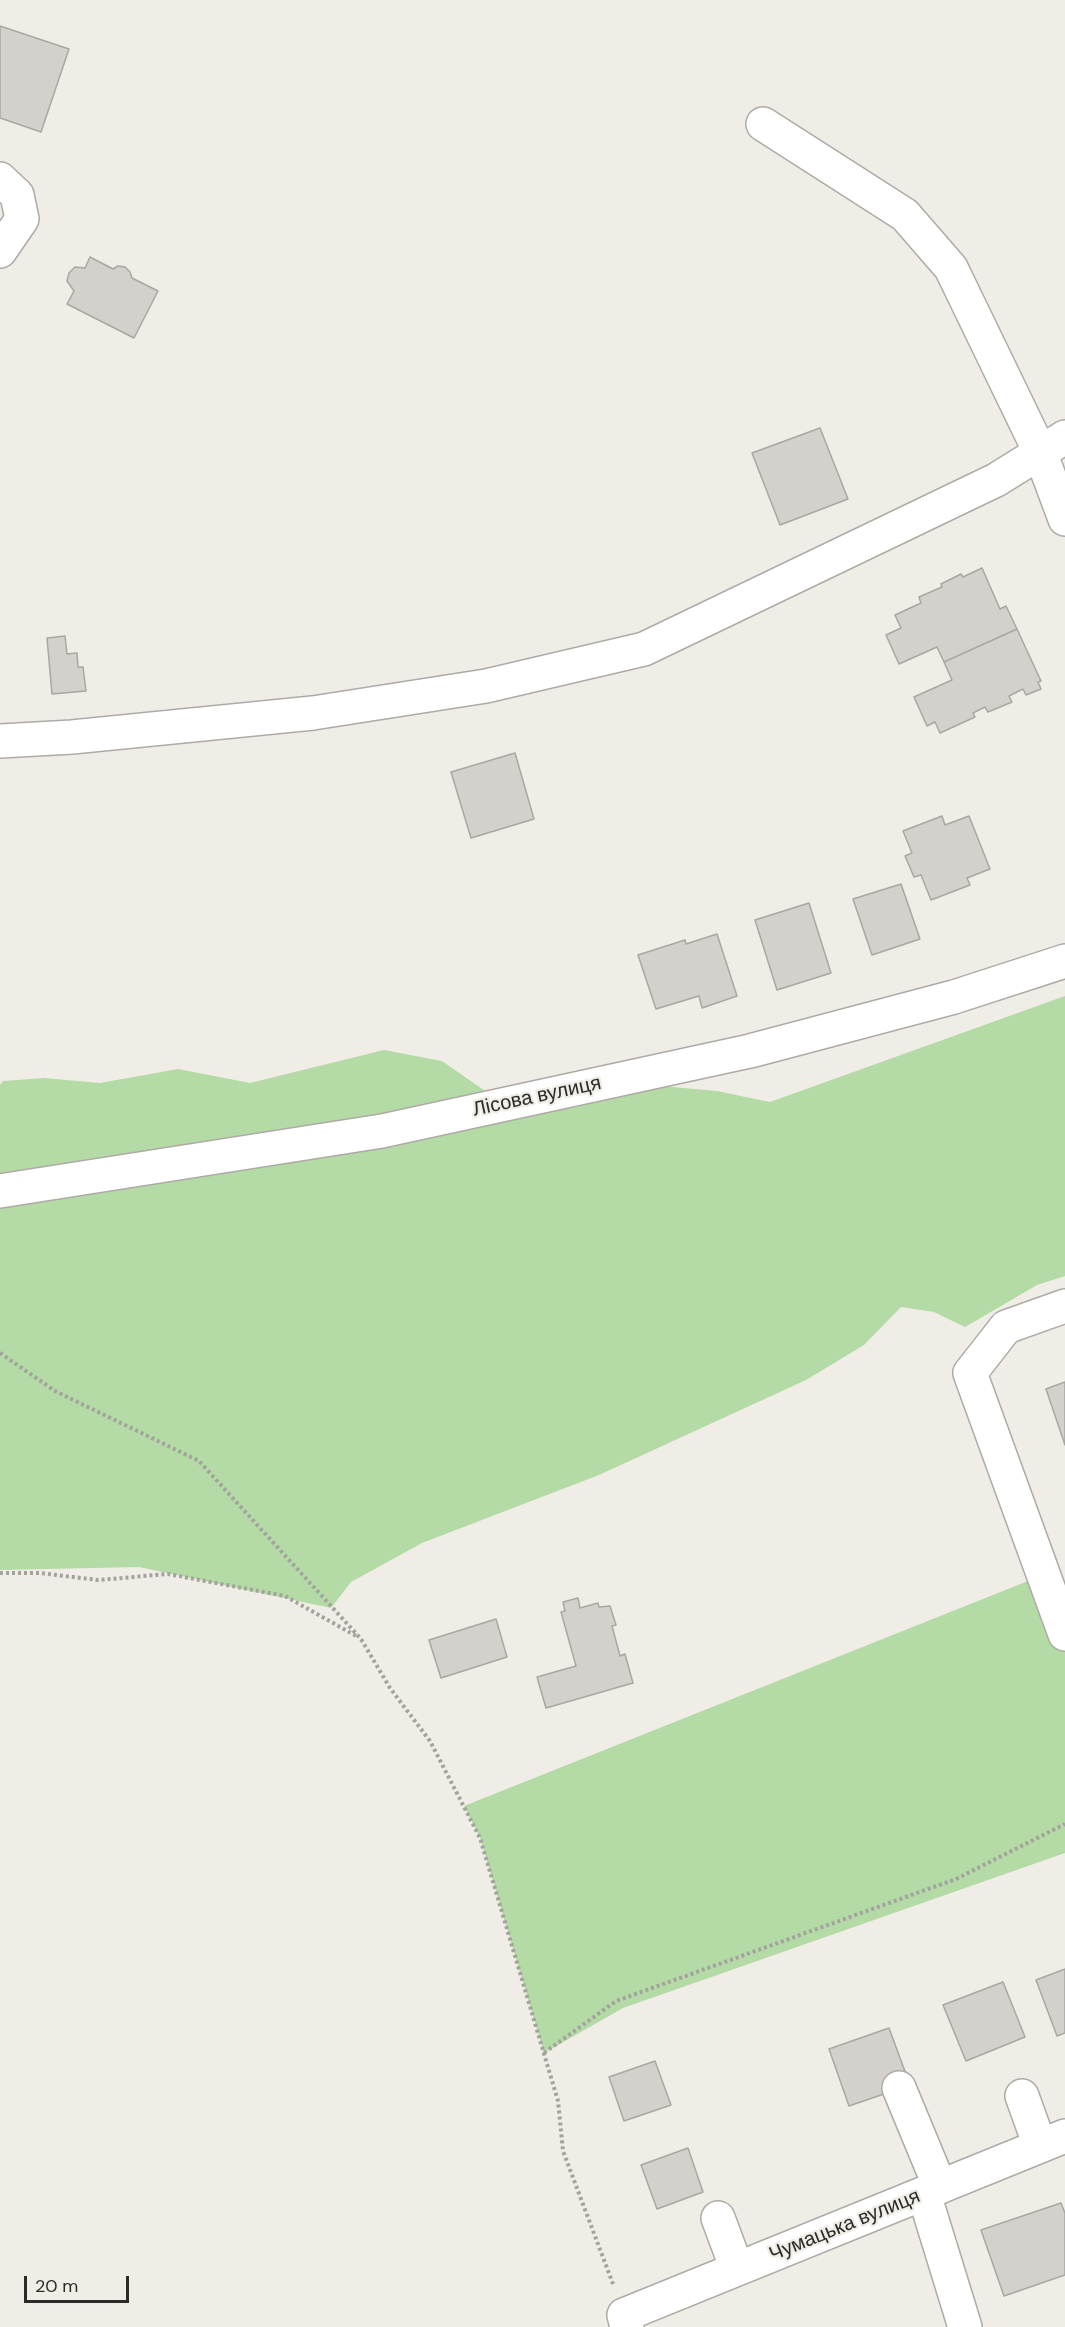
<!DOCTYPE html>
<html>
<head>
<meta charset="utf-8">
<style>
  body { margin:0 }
  #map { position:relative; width:1065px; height:2327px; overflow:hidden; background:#f0ede7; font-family:"DM Sans",sans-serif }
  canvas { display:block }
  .scale { position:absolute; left:24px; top:2276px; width:105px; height:27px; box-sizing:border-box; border:3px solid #2b2a28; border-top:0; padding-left:8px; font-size:18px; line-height:21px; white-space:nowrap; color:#2b2a28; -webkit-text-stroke:4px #f0ede7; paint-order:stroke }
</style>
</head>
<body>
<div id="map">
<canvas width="1065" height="2327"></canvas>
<div class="scale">20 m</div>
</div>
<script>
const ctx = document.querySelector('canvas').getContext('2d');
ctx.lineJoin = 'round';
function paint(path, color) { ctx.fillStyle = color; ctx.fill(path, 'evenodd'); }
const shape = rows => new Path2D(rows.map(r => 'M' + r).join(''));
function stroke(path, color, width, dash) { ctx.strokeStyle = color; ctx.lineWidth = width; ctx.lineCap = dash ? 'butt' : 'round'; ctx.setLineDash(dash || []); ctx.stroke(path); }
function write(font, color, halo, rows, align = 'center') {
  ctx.font = font + ' "DM Sans",sans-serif'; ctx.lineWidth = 4.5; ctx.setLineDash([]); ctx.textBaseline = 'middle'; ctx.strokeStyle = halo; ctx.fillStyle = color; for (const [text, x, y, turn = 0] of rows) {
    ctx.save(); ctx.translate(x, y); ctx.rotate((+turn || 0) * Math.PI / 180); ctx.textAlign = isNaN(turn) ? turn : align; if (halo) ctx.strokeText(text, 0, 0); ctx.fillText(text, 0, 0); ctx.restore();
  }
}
paint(shape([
  [1065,996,1065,1276,1037,1285,965,1327,934,1312,901,1307,864,1345,806,1380,599,1475,422,1543,351,1582,331,1608,139,1567,0,1570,0,1085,3,1081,44,1078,100,1083,178,1069,250,1083,384,1050,442,1061,488,1093,627,1083,717,1091,770,1102],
  [1043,1575,1065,1640,1065,1853,623,2008,544,2053,480,1838,464,1806]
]), '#b4daa5');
const building = shape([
  [0,26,69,49,41,132,0,118,0,26],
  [90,257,113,269,118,266,125,267,130,272,132,278,158,291,134,338,67,304,74,291,67,281,69,273,75,267,85,268,90,257],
  [820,428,848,499,780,525,752,453,820,428],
  [982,568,1000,609,1006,606,1017,629,944,662,937,647,899,664,886,635,901,628,895,615,921,603,919,597,942,587,941,584,961,574,963,577,982,568],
  [1017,629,1041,681,1038,682,1041,689,1026,695,1023,689,1009,696,1012,702,988,712,985,707,973,713,975,717,940,733,935,722,927,726,914,697,952,680,944,662,1017,629],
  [65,636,67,654,77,653,78,667,83,667,86,691,52,694,47,638,65,636],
  [515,753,534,819,471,838,451,772,515,753],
  [942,816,945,825,969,816,990,869,967,878,970,885,931,900,921,875,914,877,905,856,912,853,903,831,942,816],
  [901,884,920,939,872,955,853,899,901,884],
  [809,903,831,973,777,990,755,920,809,903],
  [717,934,737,996,702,1008,699,996,656,1009,638,955,685,940,686,944,717,934],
  [1065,1382,1065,1445,1046,1389,1065,1382],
  [578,1598,580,1608,598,1603,599,1607,610,1606,616,1625,612,1626,620,1656,625,1654,633,1683,546,1708,537,1677,576,1666,561,1612,565,1611,563,1602,578,1598],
  [496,1619,507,1657,441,1678,429,1640,496,1619],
  [1065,1969,1065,2033,1057,2036,1036,1980,1065,1969],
  [1003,1982,1025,2037,966,2061,943,2005,1003,1982],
  [889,2028,910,2085,849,2106,829,2049,889,2028],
  [655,2061,671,2105,624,2121,609,2077,655,2061],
  [688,2148,703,2192,657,2209,641,2165,688,2148],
  [1061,2203,1065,2213,1065,2275,1004,2296,981,2230,1061,2203]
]);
paint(building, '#d4d1cc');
stroke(building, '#a9a7a2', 1.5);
const minor = shape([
  [763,124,905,215,951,268,1040,452,1065,519],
  [0,179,17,195,22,219,0,251],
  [0,741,72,737,313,713,486,686,644,649,996,480,1065,437],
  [0,1191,382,1131,750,1051,954,997,1065,961],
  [1065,1306,1006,1327,970,1373,1065,1634],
  [899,2088,940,2187],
  [1022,2096,1040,2146],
  [924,2194,965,2327],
  [718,2218,737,2269],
  [627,2327,624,2315,1065,2136]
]);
stroke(minor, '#aeaba6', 36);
stroke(shape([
  [0,1353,55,1391,199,1461,361,1639,390,1688,430,1741,480,1838,558,2101,563,2151,613,2284],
  [0,1573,40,1573,98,1580,168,1574,285,1596,358,1637],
  [544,2053,616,2001,956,1879,1065,1824]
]), '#a4a29e', 4, [3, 3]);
stroke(minor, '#fff', 33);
write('20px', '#2b2a28', '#f0ede7', [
  ["Лісова вулиця",537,1097,-12],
  ["Чумацька вулиця",845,2226,-22]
]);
</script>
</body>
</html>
